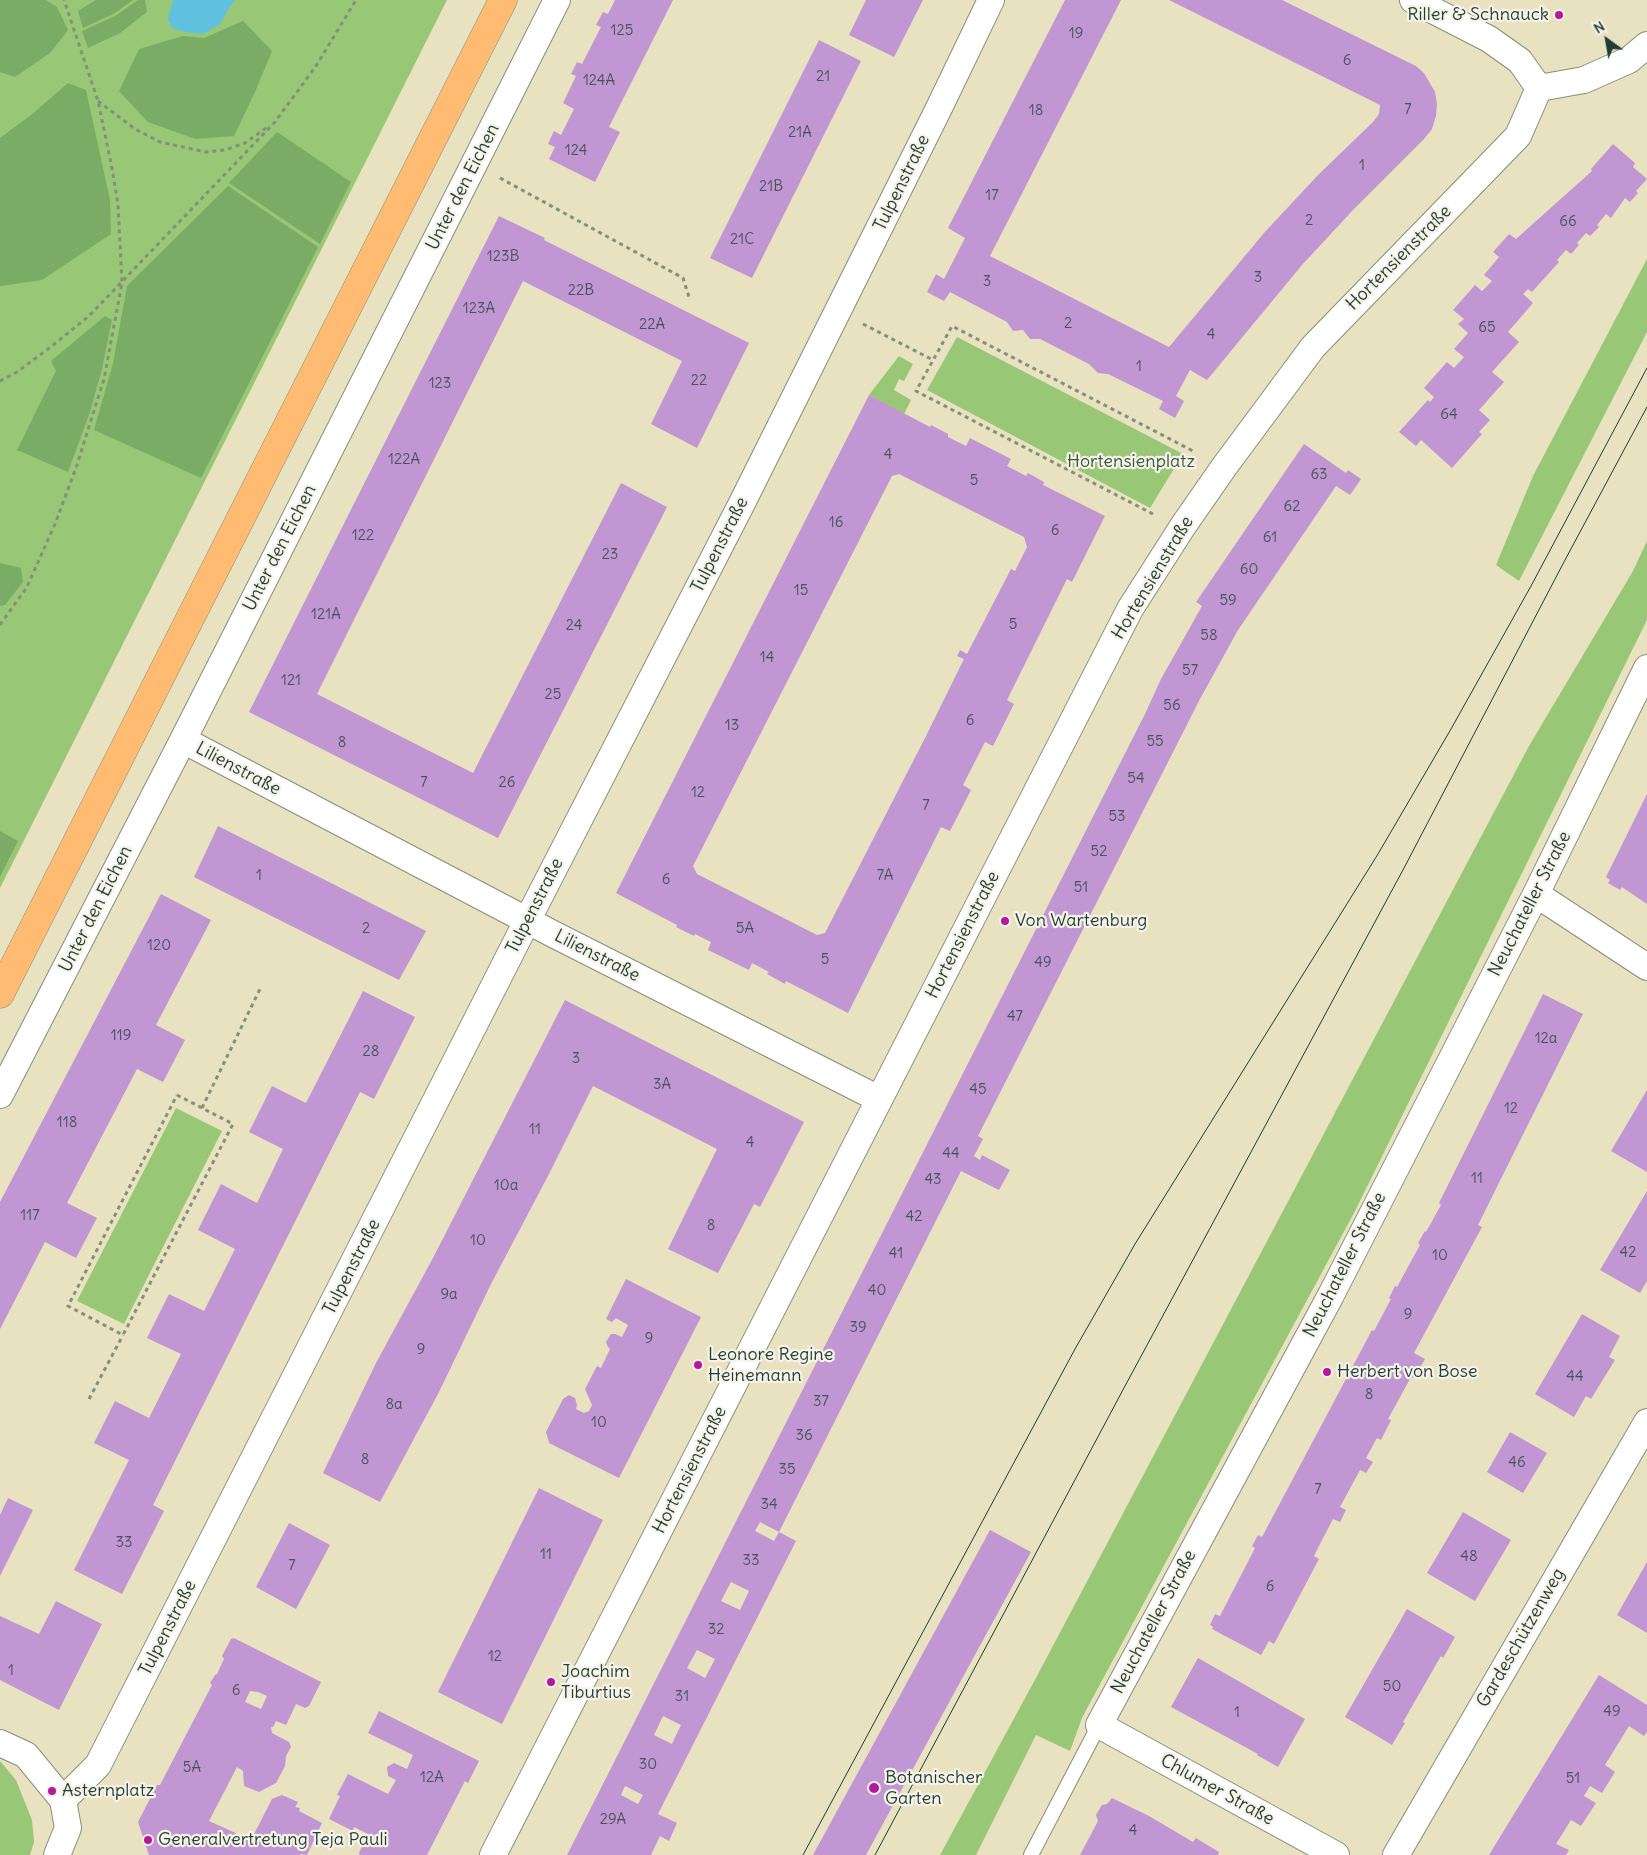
<!DOCTYPE html>
<html>
<head>
<meta charset="utf-8">
<style>
  body { margin:0 }
  #map { position:relative; width:1647px; height:1855px; overflow:hidden; background:#e8e2c0; font-family:Delius,sans-serif }
  canvas { display:block }
  .north { position:absolute; left:1582px; top:15px; width:50px; height:50px; -webkit-text-stroke:4px #f7f3e8; paint-order:stroke; rotate:328deg; font-size:14px; font-weight:700; line-height:20px; text-align:center; color:#1f3d34 }
  .north::after { content:''; display:block; margin:auto; width:18px; height:22px; background:#1f3d34; clip-path:polygon(50% 0,100% 100%,50% 72%,0 100%) }
</style>
</head>
<body>
<div id="map">
<canvas width="1647" height="1855"></canvas>
<div class="north">N</div>
</div>
<script>
const ctx = document.querySelector('canvas').getContext('2d');
ctx.lineJoin = 'round';
function paint(path, color) { ctx.fillStyle = color; ctx.fill(path, 'evenodd'); }
const shape = rows => new Path2D(rows.map(r => 'M' + r).join(''));
function stroke(path, color, width, dash) { ctx.strokeStyle = color; ctx.lineWidth = width; ctx.lineCap = dash ? 'butt' : 'round'; ctx.setLineDash(dash || []); ctx.stroke(path); }
function write(font, color, halo, rows, align = 'center') {
  ctx.font = font + ' Delius,sans-serif'; ctx.lineWidth = 4.5; ctx.setLineDash([]); ctx.textBaseline = 'middle'; ctx.strokeStyle = halo; ctx.fillStyle = color; for (const [text, x, y, turn = 0] of rows) {
    ctx.save(); ctx.translate(x, y); ctx.rotate((+turn || 0) * Math.PI / 180); ctx.textAlign = isNaN(turn) ? turn : align; if (halo) ctx.strokeText(text, 0, 0); ctx.fillText(text, 0, 0); ctx.restore();
  }
}
paint(shape([
  [0,0,447,0,0,888],
  [1647,259,1647,332,1519,581,1496,565,1533,476],
  [957,337,1183,454,1150,508,927,390],
  [899,356,913,364,904,381,899,379,894,390,911,400,904,414,869,395],
  [1647,541,1647,620,1355,1211,1092,1699,1082,1718,1070,1751,1036,1735,976,1855,940,1855,1037,1676,1529,746,1633,571],
  [176,1108,222,1131,124,1324,77,1301],
  [0,1761,16,1780,32,1820,34,1842,30,1855,0,1855]
]), '#98c775');
paint(shape([
  [0,0,46,0,57,7,68,30,50,53,15,77,0,72],
  [96,0,133,0,115,13,83,28,78,11],
  [138,0,145,0,147,12,120,33,88,48,82,31,115,16],
  [243,21,272,51,255,92,234,136,195,139,148,122,119,91,139,49,183,36,204,38],
  [68,83,86,90,110,200,111,234,42,280,0,286,0,138,31,115],
  [277,132,351,182,320,244,229,183],
  [228,186,318,247,201,478,94,430,113,363,127,286],
  [105,316,112,320,102,369,90,412,68,472,17,450,56,371,51,361],
  [0,563,21,568,23,582,5,605,0,606],
  [0,831,18,841,0,877]
]), '#7aac66');
paint(shape([
  [173,0,236,0,231,5,220,24,203,34,185,32,172,28,168,19]
]), '#60c1de');
paint(shape([
  [615,0,673,0,609,127,620,132,595,182,549,159,555,147,548,144,554,131,561,135,574,109,563,103,576,76,571,74,577,62,582,64,601,27,596,25,603,12,608,14],
  [866,0,923,0,894,57,849,35],
  [1065,0,1121,0,990,256,1169,347,1264,233,1318,175,1373,122,1379,114,1380,105,1169,0,1282,0,1416,66,1424,73,1435,92,1437,104,1436,116,1432,129,1424,139,1353,210,1302,265,1207,380,1190,370,1176,396,1184,401,1175,418,1159,409,1163,401,1108,374,1098,373,1089,364,1040,339,1030,339,1023,330,1013,331,1007,322,950,292,944,301,927,292,936,274,944,279,965,238,948,228],
  [819,40,861,61,752,278,710,258],
  [1613,144,1635,163,1633,167,1647,179,1636,191,1638,193,1630,202,1625,198,1611,218,1606,214,1597,225,1599,227,1590,236,1586,233,1577,243,1579,245,1571,254,1566,250,1557,260,1559,262,1532,292,1528,289,1523,294,1533,303,1508,332,1519,342,1492,372,1504,382,1479,410,1490,420,1479,432,1482,434,1452,468,1421,440,1416,446,1399,432,1428,400,1430,402,1434,397,1424,388,1447,362,1454,368,1464,357,1454,349,1468,333,1458,324,1464,319,1453,310,1475,285,1482,291,1492,281,1484,275,1499,257,1493,252,1509,234,1516,239,1592,171,1591,169],
  [499,216,545,238,544,240,749,343,697,448,651,424,682,361,523,281,317,694,473,773,621,483,667,507,498,838,249,712],
  [869,395,930,427,931,425,948,434,948,437,966,446,970,438,1011,459,1007,466,1026,476,1028,473,1044,482,1043,485,1105,516,1072,582,1067,579,1007,700,1014,704,993,746,985,742,963,785,971,790,950,831,941,827,848,1013,786,981,785,984,767,974,769,972,752,963,749,970,708,950,711,942,695,934,694,936,676,927,677,925,616,893],
  [899,474,1024,537,1027,547,1015,571,1011,569,967,654,960,650,957,656,964,659,925,738,825,933,817,935,697,874,693,866,892,476],
  [1304,444,1346,473,1348,470,1361,479,1350,495,1336,486,1238,630,1200,699,978,1136,983,1139,974,1156,980,1160,982,1155,1010,1170,999,1190,961,1171,779,1532,760,1522,755,1531,774,1541,779,1532,796,1541,658,1814,677,1823,669,1841,660,1836,651,1855,567,1855,1145,714,1161,679,1202,606,1196,602],
  [731,1582,749,1591,740,1610,721,1601],
  [697,1650,715,1659,705,1678,687,1668],
  [663,1716,681,1725,672,1744,654,1735],
  [625,1786,643,1795,638,1804,621,1795],
  [1647,794,1647,904,1622,887,1620,890,1608,883,1610,880,1606,877],
  [218,826,426,931,399,980,194,877],
  [161,894,211,920,156,1025,185,1040,163,1082,137,1069,67,1203,97,1218,76,1258,45,1242,0,1329,0,1202],
  [363,991,415,1017,374,1099,360,1092,153,1505,164,1511,122,1594,74,1570,129,1460,94,1443,115,1401,149,1418,181,1354,147,1338,169,1294,204,1311,235,1249,198,1230,221,1184,257,1203,283,1149,249,1132,272,1086,306,1103],
  [1543,994,1583,1014,1478,1225,1482,1227,1414,1353,1425,1359,1414,1378,1411,1377,1388,1419,1391,1420,1381,1440,1377,1438,1366,1458,1373,1462,1366,1473,1360,1470,1340,1507,1346,1510,1340,1522,1333,1519,1322,1540,1314,1556,1319,1559,1274,1644,1269,1641,1261,1655,1212,1629,1213,1627,1210,1625,1215,1614,1220,1616,1255,1548,1252,1546,1258,1535,1262,1537,1372,1330,1374,1331,1391,1299,1389,1298,1395,1286,1397,1287,1420,1245,1418,1243,1425,1231,1426,1232,1441,1205,1439,1203],
  [565,1000,804,1122,760,1207,754,1204,718,1273,668,1249,717,1149,593,1086,549,1174,491,1284,439,1392,380,1502,323,1473,376,1363,434,1256],
  [1647,1090,1647,1172,1611,1151],
  [1647,1191,1647,1281,1640,1293,1600,1270],
  [626,1279,701,1317,619,1478,549,1443,546,1432,563,1399,569,1395,575,1398,577,1405,576,1409,584,1413,589,1411,592,1405,585,1389,597,1366,601,1368,610,1349,608,1347,606,1342,611,1334,615,1334,622,1337,628,1325,616,1318,612,1322,606,1319],
  [1582,1314,1620,1336,1609,1357,1615,1360,1591,1399,1586,1396,1574,1417,1535,1394],
  [1510,1432,1547,1453,1523,1493,1487,1472],
  [539,1488,603,1520,502,1724,438,1692],
  [8,1498,33,1510,0,1576,0,1515],
  [1463,1512,1511,1540,1475,1601,1427,1573],
  [289,1523,330,1545,296,1609,256,1587],
  [990,1530,1031,1552,866,1855,813,1855],
  [1647,1562,1647,1633,1617,1615],
  [56,1601,102,1624,59,1710,0,1680,0,1616,39,1634],
  [1407,1609,1455,1637,1443,1658,1441,1656,1403,1722,1405,1723,1392,1745,1345,1717],
  [234,1638,321,1682,309,1706,305,1708,296,1704,286,1725,276,1721,273,1727,271,1727,272,1733,289,1742,291,1747,286,1756,285,1766,276,1783,259,1792,244,1786,243,1771,237,1767,209,1821,251,1840,272,1799,282,1795,298,1802,295,1807,300,1808,299,1811,322,1823,307,1855,301,1854,300,1855,149,1855,138,1822,157,1785,160,1785,212,1685,210,1683,215,1675,217,1674,224,1659,222,1656,231,1639],
  [250,1691,258,1692,267,1696,261,1709,245,1702],
  [1198,1658,1305,1719,1278,1767,1257,1755,1258,1754,1171,1707],
  [1599,1675,1647,1705,1647,1732,1644,1736,1629,1726,1605,1765,1615,1772,1602,1793,1590,1786,1584,1796,1596,1803,1581,1826,1571,1820,1556,1844,1569,1850,1566,1855,1489,1855],
  [379,1711,479,1761,468,1783,465,1781,427,1855,360,1855,359,1853,368,1834,354,1827,353,1831,329,1819,340,1796,337,1795,348,1774,388,1794,396,1780,388,1776,387,1767,394,1763,407,1769,413,1755,368,1733],
  [1112,1798,1149,1816,1193,1842,1196,1838,1219,1852,1218,1855,1080,1855,1098,1821,1096,1815,1102,1805,1107,1804]
]), '#c096d3');
const lane = shape([
  [1031,1855,1099,1725]
]);
const street = shape([
  [1413,0,1489,39,1520,61,1539,88],
  [1539,88,1584,80,1629,60,1647,45],
  [183,740,553,934,879,1099],
  [1536,894,1647,967],
  [0,1095,183,740,557,0],
  [0,1743,26,1755,63,1800,68,1828,57,1855],
  [63,1800,98,1765,527,921,742,503,939,108,991,0],
  [493,1855,1130,609,1183,526,1224,467,1313,347,1518,136,1539,88],
  [1336,1855,1099,1725,1331,1295,1536,894,1647,668],
  [1396,1855,1647,1422]
]);
const primary = shape([
  [0,994,503,0]
]);
stroke(lane, '#84907a', 16);
stroke(street, '#84907a', 28);
stroke(primary, '#84907a', 29);
stroke(shape([
  [98,101,135,129,160,142,206,152,225,150,245,143,269,126],
  [500,178,683,278,689,297],
  [863,324,933,360],
  [0,381,17,372,52,346,89,316,275,122,316,66,356,0],
  [1153,514,916,391,952,326,1195,452],
  [0,625,27,587,55,524,76,468,104,379,122,283,118,205,112,168,98,101,64,0],
  [177,1095,233,1124,123,1335,68,1306,177,1095],
  [202,1108,260,989],
  [89,1399,123,1335]
]), '#84907a', 3, [4, 4]);
stroke(lane, '#fff', 14);
stroke(street, '#fff', 26);
stroke(primary, '#ffbb71', 28);
stroke(shape([
  [803,1855,1075,1349,1135,1244,1378,854,1451,729,1531,586,1647,368],
  [875,1855,1125,1386,1404,868,1565,560,1647,407]
]), '#1f3d34', 1);
for (const [x, y, r, color] of [
  [1559,15,5,"#b5179e"],
  [1005,921,5,"#b5179e"],
  [698,1365,5,"#b5179e"],
  [1327,1372,5,"#b5179e"],
  [551,1682,5,"#b5179e"],
  [874,1788,6,"#b5179e"],
  [52,1791,5,"#b5179e"],
  [148,1840,5,"#b5179e"]
]) { const dot = new Path2D(); dot.arc(x, y, r, 0, 2 * Math.PI); ctx.fillStyle = color; ctx.fill(dot); stroke(dot, '#f7f3e8', 2); }
write('15px', '#47535c', null, [
  ["125",622,31],
  ["19",1076,34],
  ["6",1347,61],
  ["21",823,77],
  ["124A",599,81],
  ["7",1408,110],
  ["18",1036,111],
  ["21A",800,133],
  ["124",576,151],
  ["1",1362,166],
  ["21B",771,187],
  ["17",992,196],
  ["2",1309,221],
  ["66",1568,222],
  ["21C",742,240],
  ["123B",503,257],
  ["3",1258,278],
  ["3",987,282],
  ["22B",581,291],
  ["123A",479,309],
  ["2",1068,324],
  ["22A",652,325],
  ["65",1487,328],
  ["4",1211,335],
  ["1",1139,367],
  ["22",699,381],
  ["123",440,384],
  ["64",1449,415],
  ["4",888,455],
  ["122A",404,460],
  ["63",1319,475],
  ["5",974,481],
  ["62",1292,507],
  ["16",836,523],
  ["6",1055,531],
  ["122",363,536],
  ["61",1270,538],
  ["23",610,555],
  ["60",1249,570],
  ["15",801,591],
  ["59",1228,601],
  ["121A",326,615],
  ["5",1013,625],
  ["24",574,626],
  ["58",1209,636],
  ["14",767,658],
  ["57",1190,671],
  ["121",291,681],
  ["25",553,695],
  ["56",1172,706],
  ["6",970,721],
  ["13",732,726],
  ["55",1155,742],
  ["8",342,743],
  ["54",1136,779],
  ["7",424,783],
  ["26",507,783],
  ["12",698,793],
  ["7",926,806],
  ["53",1117,817],
  ["52",1099,852],
  ["1",259,876],
  ["7A",885,876],
  ["6",666,880],
  ["51",1081,888],
  ["2",366,929],
  ["5A",745,929],
  ["120",159,946],
  ["5",825,960],
  ["49",1043,963],
  ["47",1015,1017],
  ["119",121,1036],
  ["12a",1546,1039],
  ["28",371,1052],
  ["3",576,1059],
  ["3A",662,1085],
  ["45",978,1090],
  ["12",1511,1109],
  ["118",67,1123],
  ["11",535,1130],
  ["4",750,1143],
  ["44",951,1154],
  ["11",1477,1179],
  ["43",933,1180],
  ["10a",506,1186],
  ["117",30,1216],
  ["42",914,1217],
  ["8",711,1226],
  ["10",478,1241],
  ["42",1628,1253],
  ["41",896,1254],
  ["10",1440,1256],
  ["40",877,1291],
  ["9a",449,1295],
  ["9",1408,1315],
  ["39",858,1328],
  ["9",649,1339],
  ["9",421,1350],
  ["44",1575,1377],
  ["8",1369,1395],
  ["37",821,1402],
  ["8a",394,1405],
  ["10",599,1423],
  ["36",804,1436],
  ["8",365,1460],
  ["46",1517,1463],
  ["35",787,1470],
  ["7",1318,1490],
  ["34",769,1505],
  ["33",124,1543],
  ["11",546,1555],
  ["48",1469,1557],
  ["33",751,1561],
  ["7",292,1566],
  ["6",1270,1587],
  ["32",716,1630],
  ["12",495,1657],
  ["1",11,1671],
  ["50",1392,1687],
  ["6",236,1691],
  ["31",682,1697],
  ["49",1612,1712],
  ["1",1237,1713],
  ["30",648,1765],
  ["5A",192,1768],
  ["12A",432,1778],
  ["51",1573,1779],
  ["29A",613,1820],
  ["4",1133,1831]
]);
write('18px', '#1f3d34', '#f7f3e8', [
  ["Riller & Schnauck",1549,15,"right"],
  ["Von Wartenburg",1015,921],
  ["Leonore Regine",708,1355],
  ["Heinemann",708,1376],
  ["Herbert von Bose",1337,1372],
  ["Joachim",561,1672],
  ["Tiburtius",561,1693],
  ["Botanischer",885,1778],
  ["Garten",885,1799],
  ["Asternplatz",62,1791],
  ["Generalvertretung Teja Pauli",158,1840]
], 'left');
write('18px', '#1f3d34', '#f7f3e8', [
  ["Tulpenstraße",902,183,-64],
  ["Unter den Eichen",463,187,-63],
  ["Hortensienstraße",1399,258,-45],
  ["Tulpenstraße",720,545,-63],
  ["Unter den Eichen",280,548,-63],
  ["Hortensienstraße",1153,578,-59],
  ["Lilienstraße",238,769,28],
  ["Neuchateller Straße",1530,904,-63],
  ["Tulpenstraße",535,906,-63],
  ["Unter den Eichen",96,909,-63],
  ["Hortensienstraße",963,935,-63],
  ["Lilienstraße",597,956,27],
  ["Neuchateller Straße",1345,1265,-63],
  ["Tulpenstraße",352,1267,-63],
  ["Hortensienstraße",690,1470,-63],
  ["Neuchateller Straße",1154,1622,-62],
  ["Tulpenstraße",168,1628,-63],
  ["Gardeschützenweg",1521,1638,-60],
  ["Chlumer Straße",1217,1790,29]
]);
write('18px', '#375941', '#f7f3e8', [
  ["Hortensienplatz",1131,462]
]);
</script>
</body>
</html>
